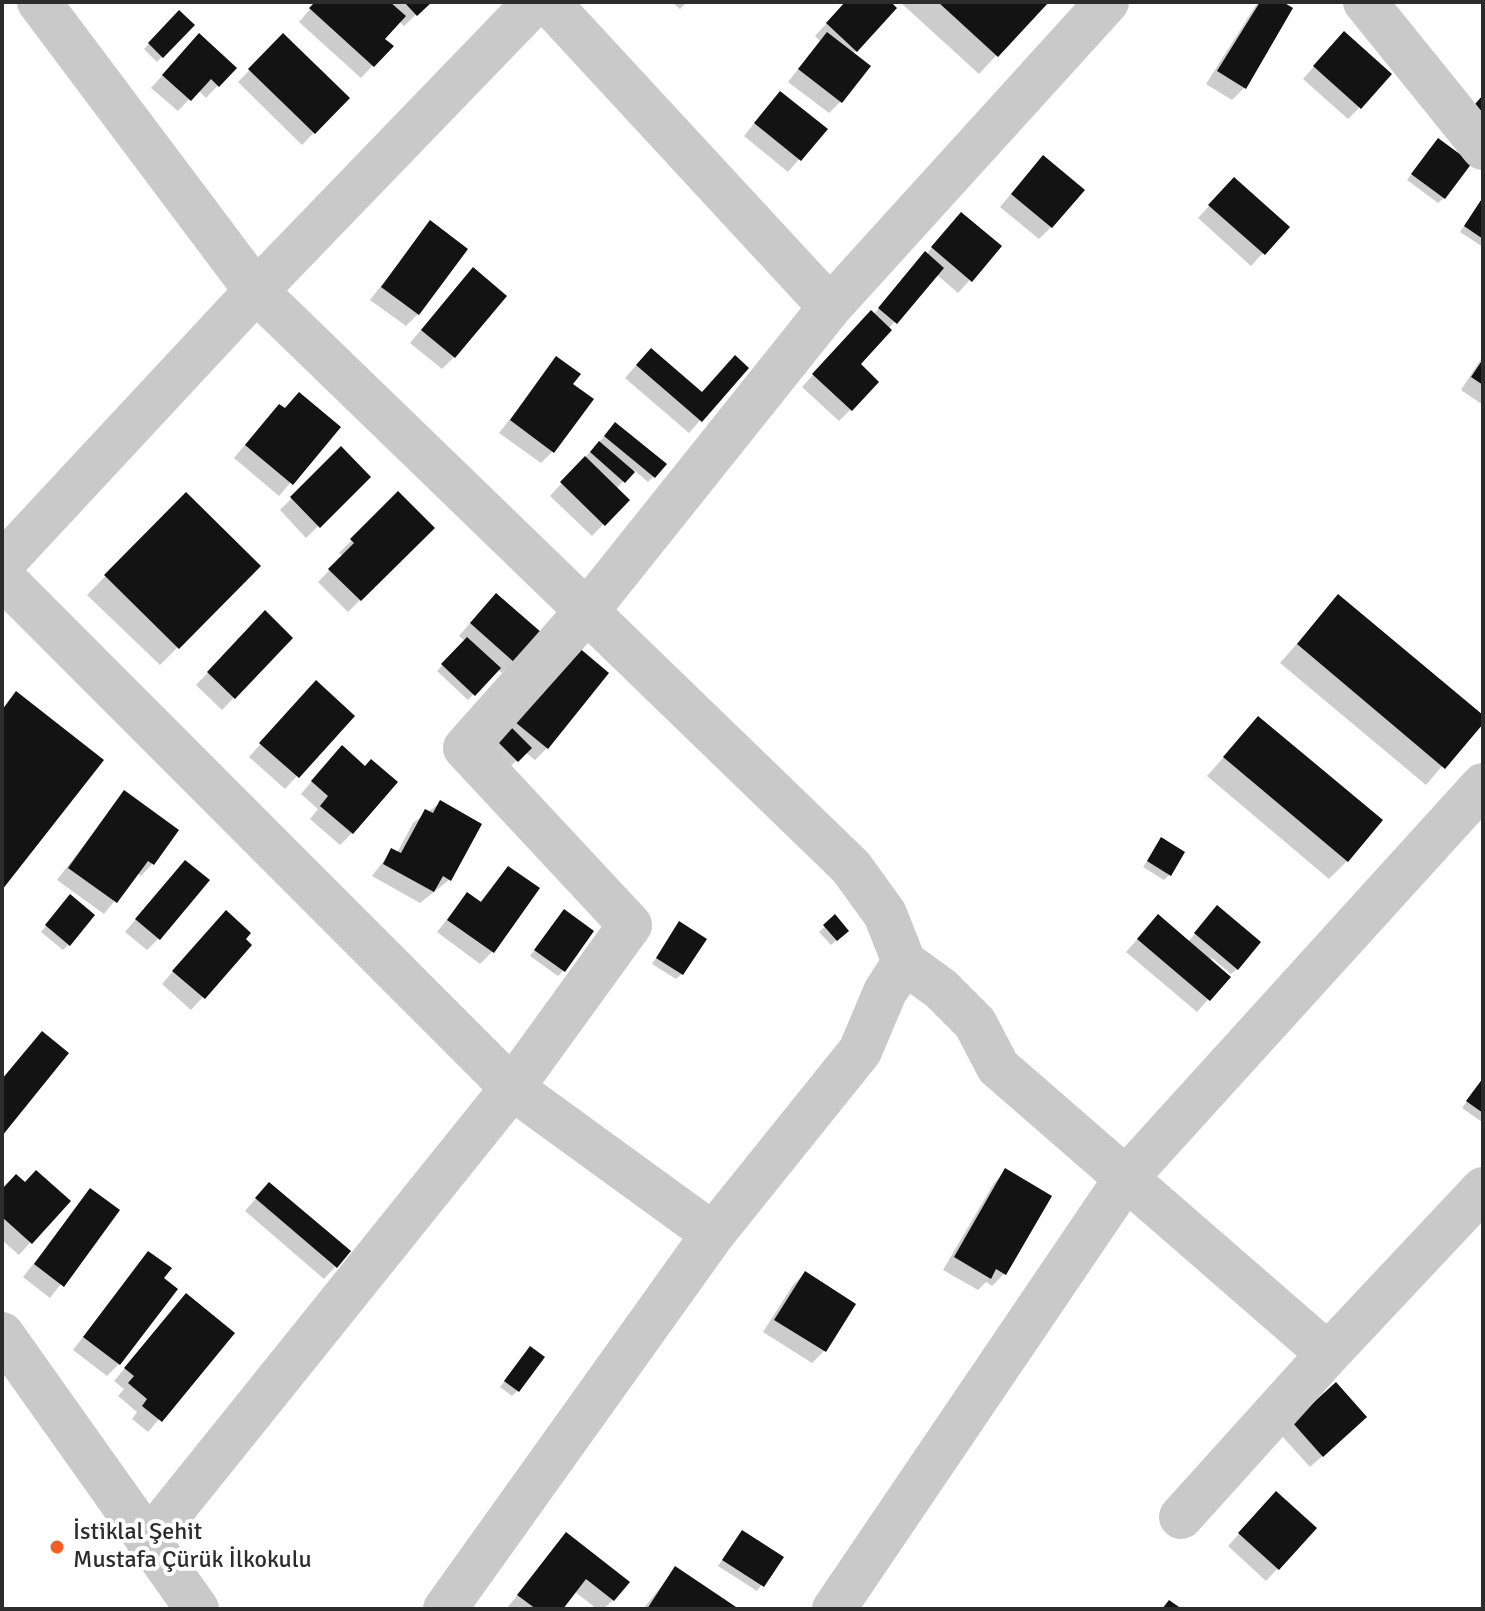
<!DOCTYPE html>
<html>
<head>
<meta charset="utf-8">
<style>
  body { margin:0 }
  #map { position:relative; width:1485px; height:1611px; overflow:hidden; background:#fff; font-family:Signika,sans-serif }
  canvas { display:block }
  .frame { position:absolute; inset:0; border:4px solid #2c2c2c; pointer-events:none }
</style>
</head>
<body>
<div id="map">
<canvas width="1485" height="1611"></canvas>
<div class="frame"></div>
</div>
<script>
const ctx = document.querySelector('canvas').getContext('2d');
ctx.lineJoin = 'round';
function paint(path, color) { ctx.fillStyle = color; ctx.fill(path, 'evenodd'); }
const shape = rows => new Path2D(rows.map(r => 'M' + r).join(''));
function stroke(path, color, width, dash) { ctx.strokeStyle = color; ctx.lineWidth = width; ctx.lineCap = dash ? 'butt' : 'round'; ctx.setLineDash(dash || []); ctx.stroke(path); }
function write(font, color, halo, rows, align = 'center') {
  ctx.font = font + ' Signika,sans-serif'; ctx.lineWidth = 8; ctx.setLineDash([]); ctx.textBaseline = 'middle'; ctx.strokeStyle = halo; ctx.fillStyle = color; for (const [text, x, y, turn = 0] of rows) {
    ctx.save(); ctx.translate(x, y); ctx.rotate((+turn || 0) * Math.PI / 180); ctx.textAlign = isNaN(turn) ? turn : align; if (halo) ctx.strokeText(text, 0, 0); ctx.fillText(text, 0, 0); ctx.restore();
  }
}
paint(shape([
  [316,2,429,2,404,26,399,21,383,39,391,46,361,78,299,22],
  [672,2,687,2,680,9],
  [846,2,888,2,895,8,853,54,841,101,829,113,788,82,820,41,815,36],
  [900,2,1046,2,979,74],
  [1258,2,1279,2,1244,88,1232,100,1206,84],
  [179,13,192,25,157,62,144,49],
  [283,36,347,98,302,145,238,82],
  [1333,45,1359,108,1348,119,1303,79],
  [187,48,234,68,206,98,198,90,178,111,151,88],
  [769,105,825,129,788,172,744,136],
  [1432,146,1444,198,1438,203,1407,180],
  [1031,170,1051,227,1039,239,1000,207],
  [1222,192,1287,227,1251,266,1198,218],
  [1483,198,1483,247,1460,232],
  [430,223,418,314,406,326,370,300],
  [950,227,1000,247,958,293,936,274,858,364,851,409,839,421,802,387,859,325,873,315],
  [461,282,454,357,442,369,410,343],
  [1483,356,1483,405,1461,390],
  [557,359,571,384,553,451,541,463,499,433],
  [639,362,702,394,746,368,689,433,625,378],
  [267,418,338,427,279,496,234,458],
  [610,430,654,476,648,482,634,470,616,489,627,500,592,536,550,496],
  [341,449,368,477,306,538,280,510],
  [186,494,258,566,160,665,87,595],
  [398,494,432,528,348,612,318,582,343,556,339,553],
  [1338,597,1483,718,1426,785,1280,663],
  [484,607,514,661,502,673,497,669,468,700,437,671,465,641,459,636],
  [265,613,291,638,222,710,196,685],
  [565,661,547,748,535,760,525,752,511,766,492,747],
  [304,695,352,716,285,789,249,757],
  [1258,719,1347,861,1329,879,1207,776],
  [330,760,352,833,340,845,310,819,318,809,301,794],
  [124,793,152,864,141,876,137,873,104,914,57,880],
  [440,803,449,880,420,903,372,876,392,850,397,853,413,823],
  [1162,840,1169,875,1164,880,1143,867],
  [508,868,492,952,480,964,437,932,467,894,479,903],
  [174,874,159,938,147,950,125,932],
  [64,903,69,944,63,950,41,932],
  [1211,914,1237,969,1231,974,1212,958,1210,961,1228,977,1197,1012,1126,952,1158,916,1188,942],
  [559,917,563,971,558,976,530,956],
  [835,917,847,931,831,945,819,932],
  [679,924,682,974,676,979,652,964],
  [214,925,249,946,191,1010,162,984],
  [1483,1079,1483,1122,1482,1122,1462,1108],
  [1006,1171,1049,1196,1004,1274,992,1286,986,1282,978,1290,943,1270,994,1183],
  [2,1191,68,1201,19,1255,2,1240],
  [91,1191,118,1210,50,1298,23,1277],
  [258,1196,335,1267,324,1279,245,1211],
  [149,1253,119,1364,107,1376,73,1350],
  [805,1273,854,1304,824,1351,812,1363,763,1332,793,1285],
  [186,1296,232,1333,148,1432,132,1419,137,1412,118,1396,124,1389,114,1381],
  [525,1355,517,1391,512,1396,500,1387],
  [1336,1385,1353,1429,1310,1467,1281,1435],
  [1265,1505,1315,1528,1266,1581,1228,1546],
  [742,1532,781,1558,757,1591,718,1566],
  [566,1535,613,1600,603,1609,597,1609,574,1591,561,1609,507,1608],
  [675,1569,736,1609,643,1609]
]), '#0003');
paint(shape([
  [315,2,390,2,406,16,385,39,394,46,374,67,309,8],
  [404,2,432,2,417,16],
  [845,2,891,2,897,8,857,52,826,23],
  [938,2,1049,2,998,57],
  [1260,2,1283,2,1293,8,1246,89,1217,71],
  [179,10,195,25,163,58,148,43],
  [1344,31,1392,74,1361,109,1313,66],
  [827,32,871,66,842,103,798,69],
  [199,33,237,68,219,87,211,79,191,101,162,75],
  [283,33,350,98,315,134,248,69],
  [780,91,828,129,801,161,754,123],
  [1483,95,1483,126,1468,112],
  [1438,138,1472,163,1445,199,1411,174],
  [1043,155,1085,190,1052,228,1011,194],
  [1234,177,1290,227,1265,255,1208,205],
  [1483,197,1483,239,1464,226],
  [961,212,1002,246,972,282,931,247],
  [430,220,468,249,419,315,381,287],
  [925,251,944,268,897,324,878,308],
  [473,267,507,296,455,358,421,330],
  [871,310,892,330,861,364,879,382,852,411,812,374],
  [651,348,702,392,735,355,749,368,702,422,636,365],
  [556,356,581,374,573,384,594,399,554,453,510,420],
  [1483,359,1483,385,1471,377],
  [299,392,341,427,293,485,245,445,279,404,285,408],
  [615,422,667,464,655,478,604,436],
  [599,441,635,472,625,483,590,452],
  [341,446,371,477,320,528,290,497],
  [585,456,630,500,605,526,560,482],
  [398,491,435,528,361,601,328,569,354,543,350,539],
  [186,492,261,566,179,649,104,575],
  [496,593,542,633,515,663,470,623],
  [1338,594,1483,715,1483,724,1445,769,1297,644],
  [265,610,293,638,235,699,207,672],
  [467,637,501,668,475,696,441,664],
  [577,646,609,673,548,749,515,722],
  [316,680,355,716,299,778,259,743],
  [16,691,104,760,2,890,2,710],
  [1258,716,1383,820,1348,862,1223,757],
  [510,726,532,748,518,762,496,740],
  [342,745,365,766,371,759,398,782,353,834,320,806,328,796,311,781],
  [124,790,179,830,154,865,148,861,117,903,68,868],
  [440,800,482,824,451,881,443,876,434,892,383,864,391,848,401,853,425,809,433,813],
  [1161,837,1185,852,1171,876,1147,861],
  [185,860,210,880,160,940,135,919],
  [508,866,540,888,494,953,447,920,467,892,481,902],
  [70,894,95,915,70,946,45,925],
  [1217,905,1261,942,1238,970,1194,933],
  [564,909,594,931,565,972,534,950],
  [226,910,251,933,246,939,252,945,205,999,172,971],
  [835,914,849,931,837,941,823,925],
  [1158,914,1231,977,1210,1001,1137,939],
  [679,921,707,939,683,975,656,958],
  [42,1031,69,1053,2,1136,2,1079],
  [1483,1078,1483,1113,1466,1101],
  [1005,1168,1052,1196,1006,1275,996,1269,991,1279,954,1257],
  [36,1170,71,1201,32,1244,2,1217,2,1189,16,1174,25,1182],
  [269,1182,351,1251,337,1268,255,1198],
  [90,1188,120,1210,64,1287,34,1264],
  [148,1251,172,1268,164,1278,178,1289,120,1365,83,1337],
  [805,1271,856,1304,826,1352,774,1320],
  [186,1293,235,1333,162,1422,142,1406,147,1399,128,1383,134,1376,124,1368],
  [530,1346,545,1357,519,1392,504,1381],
  [1336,1382,1367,1417,1323,1457,1292,1422],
  [1276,1491,1317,1528,1279,1570,1238,1533],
  [742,1530,784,1557,764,1587,722,1560],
  [566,1532,630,1582,614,1601,586,1579,563,1609,536,1609,517,1595],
  [675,1566,739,1609,647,1609],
  [1169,1600,1182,1609,1162,1609]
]), '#131313');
stroke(shape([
  [39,2,256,291,851,867,885,914,904,962,885,992,860,1051,713,1234,445,1609],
  [548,2,830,307],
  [1365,2,1483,148],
  [2,564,256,291,535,2],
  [2,577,512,1088,713,1234],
  [904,962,941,989,975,1023,998,1067,1328,1354],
  [2,1334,197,1609],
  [1181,1517,1328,1354,1483,1189],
  [148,1541,512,1088,630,925,465,748,587,611,830,307,1107,2],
  [834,1609,1126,1178,1483,785]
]), '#c9c9c9', 44);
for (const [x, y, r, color] of [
  [57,1547,8,"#f15e20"]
]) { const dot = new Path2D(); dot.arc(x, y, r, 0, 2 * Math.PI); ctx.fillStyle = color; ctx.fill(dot); stroke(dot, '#fff', 3); }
write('24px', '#2c2c2c', '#fff', [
  ["İstiklal Şehit",73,1533],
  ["Mustafa Çürük İlkokulu",73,1561]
], 'left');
</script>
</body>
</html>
